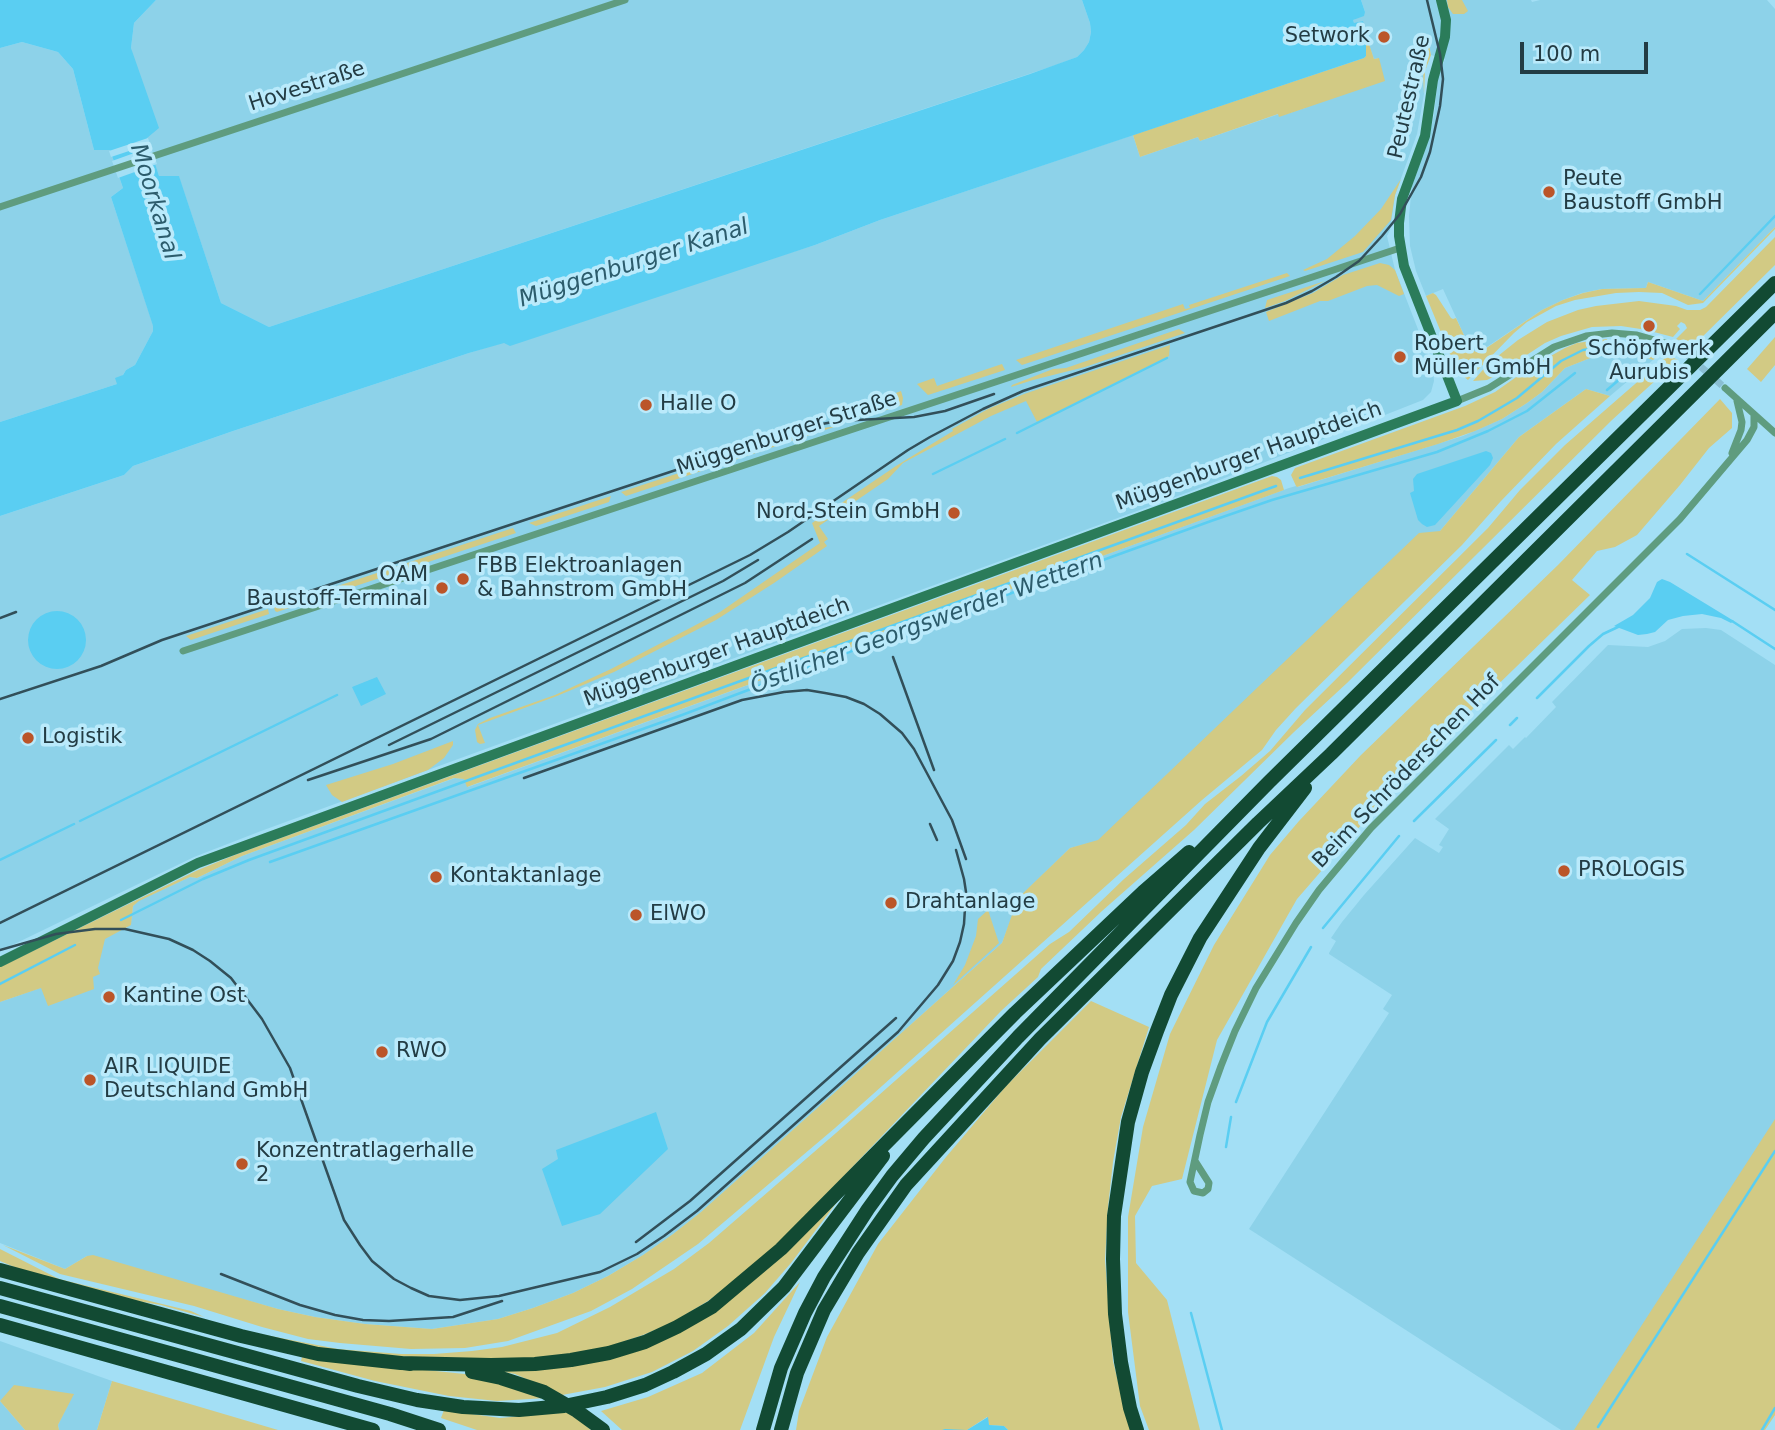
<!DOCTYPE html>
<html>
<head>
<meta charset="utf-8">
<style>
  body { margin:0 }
  #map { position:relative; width:1775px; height:1430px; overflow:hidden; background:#a3dff5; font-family:"DejaVu Sans",sans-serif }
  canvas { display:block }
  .scale { position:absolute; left:1520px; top:42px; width:128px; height:32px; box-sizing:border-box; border:4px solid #233c44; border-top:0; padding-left:9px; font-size:21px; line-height:24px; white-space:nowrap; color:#233c44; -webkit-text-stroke:5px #baeafb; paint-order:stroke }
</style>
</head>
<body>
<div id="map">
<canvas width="1775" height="1430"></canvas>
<div class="scale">100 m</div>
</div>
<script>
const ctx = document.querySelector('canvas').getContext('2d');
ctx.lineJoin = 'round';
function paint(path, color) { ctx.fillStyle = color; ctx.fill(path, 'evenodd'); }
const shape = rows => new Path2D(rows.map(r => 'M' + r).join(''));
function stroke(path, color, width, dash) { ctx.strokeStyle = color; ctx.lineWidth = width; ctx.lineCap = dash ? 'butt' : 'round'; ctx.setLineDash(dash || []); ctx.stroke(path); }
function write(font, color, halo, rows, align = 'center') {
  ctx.font = font + ' "DejaVu Sans",sans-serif'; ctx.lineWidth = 7; ctx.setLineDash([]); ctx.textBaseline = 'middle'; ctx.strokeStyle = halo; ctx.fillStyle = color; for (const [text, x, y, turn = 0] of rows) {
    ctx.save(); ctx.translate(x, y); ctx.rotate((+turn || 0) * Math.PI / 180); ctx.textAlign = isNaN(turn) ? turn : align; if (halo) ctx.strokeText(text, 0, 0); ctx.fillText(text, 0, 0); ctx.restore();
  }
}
paint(shape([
  [156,0,1082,0,1090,23,1091,32,1089,42,1084,50,1077,57,1056,65,269,327,221,303,179,177,159,176,146,138,131,48,134,23],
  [1361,0,1531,0,1532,2,1540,0,1767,0,1775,9,1775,227,1703,301,1648,282,1646,288,1602,289,1582,293,1563,300,1542,310,1481,351,1476,352,1470,348,1443,289,1426,296,1416,271,1410,246,1409,216,1412,186,1429,138,1434,115,1438,78,1445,59,1431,55,1428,41,1422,45,1424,94,1417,134,1395,195,1390,230,1387,236,1395,270,1433,368,1434,381,1431,392,1423,400,1189,492,261,831,194,857,0,951,0,516,124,475,133,466,233,431,469,353,815,245,880,220,1133,135,1140,157,1198,137,1200,141,1279,114,1280,116,1305,108,1379,58,1374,59,1369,45,1366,45,1361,29,1363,21,1354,24,1353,20,1365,12],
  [22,42,58,52,73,69,94,150,110,150,123,188,111,197,153,325,153,331,135,365,126,370,117,384,0,422,0,48],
  [1622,353,1645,357,1653,360,1610,396,1586,389,1519,437,1440,531,1098,841,1070,848,1019,898,1002,943,701,1212,673,1234,643,1255,608,1276,573,1293,533,1308,498,1319,432,1329,365,1324,315,1317,278,1309,87,1256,65,1269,0,1243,0,1002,77,975,70,958,131,922,133,906,138,901,190,877,197,878,242,856,455,778,464,779,468,787,1289,488,1296,486,1298,487,1463,436,1502,419,1527,403,1542,392,1565,368,1593,357],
  [1706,628,1721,630,1775,665,1775,1126,1578,1430,1561,1430,1249,1229,1389,1013,1383,1009,1392,995,1329,954,1329,953,1336,941,1331,938,1342,922,1364,895,1415,838,1439,853,1443,847,1439,845,1449,829,1435,819,1509,745,1513,749,1525,737,1526,738,1556,707,1552,702,1608,645,1648,647,1665,641,1682,629],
  [0,1341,112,1381,97,1430,59,1430,58,1425,73,1394,0,1401,25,1430,0,1430]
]), '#8dd2e9');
paint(shape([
  [1447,0,1462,0,1468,11,1464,14,1453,14,1448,7],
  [1428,41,1431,55,1425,71,1424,94,1422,45],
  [1369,44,1374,59,1379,58,1385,81,1279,117,1278,114,1200,141,1198,137,1140,157,1133,135,1364,58,1366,56,1366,45],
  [1401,179,1395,195,1391,220,1363,252,1305,271,1303,270,1327,259,1355,236,1381,209],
  [1775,227,1775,229,1703,303,1688,305,1662,293,1639,292,1616,293,1575,300,1556,306,1527,322,1514,333,1468,380,1457,371,1426,296,1433,293,1436,295,1451,318,1453,319,1456,318,1470,348,1476,352,1482,351,1542,310,1563,300,1583,293,1602,289,1646,288,1648,282,1703,301],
  [1775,237,1775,265,1692,347,1676,339,1687,328,1685,324,1681,322,1677,326,1680,329,1673,337,1650,331,1654,328,1649,321,1643,324,1647,330,1621,326,1592,327,1561,336,1545,343,1493,377,1487,380,1473,381,1488,364,1518,340,1547,322,1578,310,1596,306,1639,301,1676,306,1687,310,1700,310,1706,307],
  [1380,263,1389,265,1395,270,1404,294,1399,296,1377,285,1367,286,1328,301,1320,301,1269,321,1266,312,1313,293,1343,275],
  [1287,273,1290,276,1022,365,1016,360,1183,304,1185,309,1190,308,1189,305],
  [1325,281,1285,301,1265,308,1267,300],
  [1179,329,1185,333,1085,367,1033,380,1011,387,1012,385,1053,369,1066,368],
  [1775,337,1775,365,1761,382,1747,369],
  [1607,339,1607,351,1616,351,1627,346,1633,339,1656,345,1664,349,1653,360,1645,357,1622,353,1593,357,1565,368,1542,392,1527,403,1502,419,1475,431,1438,444,1297,487,1296,486,1291,475,1295,468,1465,406,1495,392,1529,368,1565,348,1577,343],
  [1170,345,1169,356,1037,422,1026,401,991,416,903,463,888,479,819,526,828,539,824,542,827,546,774,583,716,620,614,672,557,696,478,725,485,743,480,744,477,742,475,730,478,724,490,718,555,695,611,669,692,627,720,612,820,543,812,523,896,466,953,431,952,429,988,409,1024,394],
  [1666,357,1672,357,1678,360,1612,420,1347,683,1294,732,1194,830,1102,911,1041,969,1038,977,1001,1011,841,1179,776,1245,740,1277,708,1301,672,1323,643,1335,608,1347,542,1359,436,1359,334,1351,260,1334,338,1349,401,1354,434,1354,472,1351,502,1347,557,1333,610,1307,674,1269,709,1243,836,1133,1050,944,1069,932,1124,879,1186,825,1205,804,1241,776,1270,751,1305,710,1488,528,1520,490,1565,445],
  [1002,364,1005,370,928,395,917,384,934,378,937,386],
  [1586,389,1610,396,1556,444,1501,501,1462,545,1296,708,1276,730,1262,750,1202,800,835,1128,698,1244,632,1289,591,1311,508,1341,465,1348,411,1349,340,1343,308,1339,262,1327,194,1306,60,1274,3,1245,65,1269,87,1256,93,1255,278,1309,315,1317,365,1324,432,1329,498,1319,533,1308,573,1293,608,1276,643,1255,673,1234,701,1212,1002,943,1018,898,1070,848,1098,840,1419,533,1440,531,1519,437],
  [901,391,903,398,902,405,865,417,847,417,845,411,850,409,852,413,884,402,883,398],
  [1720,399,1732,413,1732,428,1709,448,1680,485,1637,535,1615,547,1597,551,1572,580,1590,595,1401,779,1297,899,1217,1040,1182,1179,1152,1186,1135,1216,1136,1263,1167,1300,1200,1430,1149,1430,1140,1406,1128,1312,1128,1217,1143,1127,1170,1034,1214,945,1270,855,1299,821,1361,755,1558,565],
  [837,426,626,496,621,492,810,430],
  [1272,476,1277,477,1281,480,1284,490,467,787,464,779,454,778,242,856,197,878,190,877,139,901,133,906,131,925,105,939,98,968,100,974,93,977,94,989,48,1006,41,988,0,1002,0,967,198,870,240,853],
  [611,496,609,502,536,526,529,523],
  [513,528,516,533,277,612,275,611,274,607],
  [268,609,269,614,191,640,186,636],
  [453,741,453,745,444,758,428,770,342,802,332,795,326,785,393,764],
  [988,910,999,943,953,985,965,965,976,936,978,919],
  [1091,1001,1149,1027,1121,1117,1113,1162,1108,1207,1105,1260,1113,1361,1130,1430,1008,1430,1004,1426,989,1425,987,1417,967,1430,796,1430,799,1411,827,1337,878,1244,946,1157,1006,1086],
  [1775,1119,1775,1415,1765,1430,1574,1430],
  [853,1181,791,1263,765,1293,728,1326,693,1351,652,1372,605,1387,562,1395,515,1374,492,1370,535,1368,679,1330],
  [0,1249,59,1279,191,1311,204,1317,161,1305,125,1299,19,1269,0,1261],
  [800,1282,774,1337,740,1430,622,1430,601,1411,648,1397,702,1373,754,1333],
  [302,1357,474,1375,546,1398,497,1401,449,1396,375,1381,301,1361],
  [112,1381,278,1430,97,1430],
  [14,1385,74,1394,58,1425,59,1430,25,1430,0,1401],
  [444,1410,500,1418,570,1412,591,1430,477,1430,441,1418]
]), '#d2ca84');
paint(shape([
  [0,0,156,0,134,23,131,48,159,128,147,138,159,176,179,176,221,303,269,327,1030,74,1077,57,1084,50,1089,42,1091,32,1090,23,1082,0,1361,0,1365,12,1364,16,1353,20,1354,23,1363,21,1365,28,1361,30,1366,45,1366,56,1364,58,880,220,815,245,510,346,504,343,469,353,233,431,133,466,124,475,0,516,0,422,117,384,115,378,123,375,126,370,135,365,153,331,153,326,111,197,123,188,110,150,94,150,73,69,58,52,22,42,0,48],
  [1486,451,1491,453,1493,458,1490,465,1435,525,1427,527,1422,524,1418,520,1410,493,1414,491,1413,479,1417,474],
  [1662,579,1670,582,1734,621,1731,623,1721,618,1702,614,1683,616,1668,620,1655,632,1647,634,1638,635,1614,626,1633,615,1650,598,1657,582],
  '28 640a29 29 0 1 1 58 0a29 29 0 1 1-58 0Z',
  [377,677,386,694,361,706,352,687],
  [656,1112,668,1149,600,1214,562,1226,542,1169,558,1159,556,1150],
  [988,1417,989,1425,1004,1426,1008,1430,942,1430,945,1429,967,1430]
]), '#5acef2');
paint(shape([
  [148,138,150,144,111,157,109,151],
  [151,147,157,164,118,178,112,161]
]), '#a3dff5');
stroke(shape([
  [1700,294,1775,216],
  [1607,390,1627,373,1637,367],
  [1017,433,1167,358],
  [933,474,1005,439],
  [1300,478,1457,430,1478,421,1517,398,1561,361,1583,350,1606,347],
  [1687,554,1775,610],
  [1732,621,1775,649],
  [1537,698,1589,646,1603,634,1618,627],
  [1510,725,1517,718],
  [80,821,337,695],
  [1414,821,1496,740],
  [0,860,74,824],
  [270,862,682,715,865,646,1211,521,1272,500,1437,452,1488,431,1527,411,1575,373],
  [121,920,203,879,249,860,1276,486],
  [1323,928,1399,836],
  [0,984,75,945],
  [1236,1102,1267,1022,1311,947],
  [1226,1147,1231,1117],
  [1191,1313,1222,1430],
  [1598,1427,1775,1151],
  [1762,1430,1775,1408]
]), '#5acef2', 2.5);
stroke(shape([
  [1685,353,1725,388]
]), '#89bed2', 7, [7, 3.5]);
stroke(shape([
  [0,207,625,0],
  [1725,388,1775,433],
  [1457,401,1489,388,1554,347,1586,336,1612,333,1637,335,1665,343,1685,353],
  [1732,453,1741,430,1742,422,1737,401],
  [183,651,1400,248],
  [1195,1161,1209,1183,1208,1189,1203,1193,1194,1191,1190,1182,1200,1135,1208,1102,1221,1066,1235,1031,1256,988,1296,923,1319,890,1371,828,1680,519,1747,440,1754,427,1754,415]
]), '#5f9c7f', 7);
stroke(shape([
  [0,962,198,863,1457,401,1404,266,1399,236,1399,223,1402,199,1425,136,1433,80,1445,37,1446,20,1441,0]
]), '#2b7c5a', 10);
stroke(shape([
  [0,1270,241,1336,318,1354,410,1364],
  [0,1288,358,1386,417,1400,463,1407,519,1410,564,1406,607,1397,645,1385,673,1372,706,1354,741,1329,784,1287,883,1156],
  [0,1306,390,1414,439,1430],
  [0,1325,373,1430],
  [400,1363,491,1365,535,1364,571,1360,609,1353,645,1342,677,1327,712,1307,781,1249,1015,1013,1143,892,1189,852],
  [472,1372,501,1378,544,1392,577,1411,603,1430],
  [763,1430,781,1368,805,1313,824,1277,868,1209,892,1176,924,1138,1018,1037,1269,782,1775,283],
  [781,1430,797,1373,824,1310,858,1253,906,1185,1040,1039,1258,823,1331,754,1775,313],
  [1137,1430,1130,1408,1121,1362,1115,1314,1113,1259,1114,1216,1128,1122,1142,1072,1157,1031,1171,995,1200,938,1259,848,1305,788]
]), '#124a33', 14);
stroke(shape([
  [0,618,16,612],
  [893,657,934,770],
  [0,699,101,666,162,640,806,427,838,421,914,417,945,411,994,394],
  [389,745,723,581,758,560],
  [524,778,742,700,784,692,807,690,825,693,846,697,864,704,880,714,902,733,914,749,952,820,966,859],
  [308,780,431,739,745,583,812,539],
  [930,824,937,840],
  [0,923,750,555,788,532,908,450,930,437,983,409,1023,391,1286,303,1312,291,1336,277,1359,261,1382,236,1400,214,1421,177,1430,152,1440,106,1443,79,1440,54,1427,0],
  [0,950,56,934,95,929,125,929,169,939,193,950,210,961,231,978,262,1019,290,1068,344,1220,360,1245,372,1261,394,1279,411,1288,429,1296,460,1300,499,1296,600,1272,637,1254,664,1236,697,1211,898,1032,938,985,953,961,960,942,964,924,966,892,964,879,956,850],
  [636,1242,690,1201,896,1018],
  [221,1274,300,1305,335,1315,363,1320,389,1321,453,1317,502,1301]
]), '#324f59', 2.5);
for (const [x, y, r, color] of [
  [1384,37,7,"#bb5529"],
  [1549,192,7,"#bb5529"],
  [1649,326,7,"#bb5529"],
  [1400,357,7,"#bb5529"],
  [646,405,7,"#bb5529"],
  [954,513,7,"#bb5529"],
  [463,579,7,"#bb5529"],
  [442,588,7,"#bb5529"],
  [28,738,7,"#bb5529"],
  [1564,871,7,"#bb5529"],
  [436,877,7,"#bb5529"],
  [891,903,7,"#bb5529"],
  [636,915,7,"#bb5529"],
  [109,997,7,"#bb5529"],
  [382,1052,7,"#bb5529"],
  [90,1080,7,"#bb5529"],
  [242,1164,7,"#bb5529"]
]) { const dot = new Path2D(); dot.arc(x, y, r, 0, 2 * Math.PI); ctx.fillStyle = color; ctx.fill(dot); stroke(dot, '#baeafb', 2.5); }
write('21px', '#233c44', '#baeafb', [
  ["Setwork",1370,37,"right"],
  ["Peute",1563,180],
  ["Baustoff GmbH",1563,204],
  ["Robert",1414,345],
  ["Müller GmbH",1414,369],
  ["Schöpfwerk",1649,350,"center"],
  ["Aurubis",1649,374,"center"],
  ["Halle O",660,405],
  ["Nord-Stein GmbH",940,513,"right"],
  ["FBB Elektroanlagen",477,567],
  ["& Bahnstrom GmbH",477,591],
  ["OAM",428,576,"right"],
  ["Baustoff-Terminal",428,600,"right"],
  ["Logistik",42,738],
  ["PROLOGIS",1578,871],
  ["Kontaktanlage",450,877],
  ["Drahtanlage",905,903],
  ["ElWO",650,915],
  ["Kantine Ost",123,997],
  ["RWO",396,1052],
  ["AIR LIQUIDE",104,1068],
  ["Deutschland GmbH",104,1092],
  ["Konzentratlagerhalle",256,1152],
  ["2",256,1176]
], 'left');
write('21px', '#233c44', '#baeafb', [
  ["Hovestraße",307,87,-18],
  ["Peutestraße",1410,97,-77],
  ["Müggenburger Straße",787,434,-18],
  ["Müggenburger Hauptdeich",1249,457,-20],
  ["Müggenburger Hauptdeich",717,653,-20],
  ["Beim Schröderschen Hof",1407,772,-46]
]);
write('italic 23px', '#2c5c6c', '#baeafb', [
  ["Moorkanal",154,202,73],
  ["Müggenburger Kanal",634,264,-18],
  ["Östlicher Georgswerder Wettern",927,624,-20]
]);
</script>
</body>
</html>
